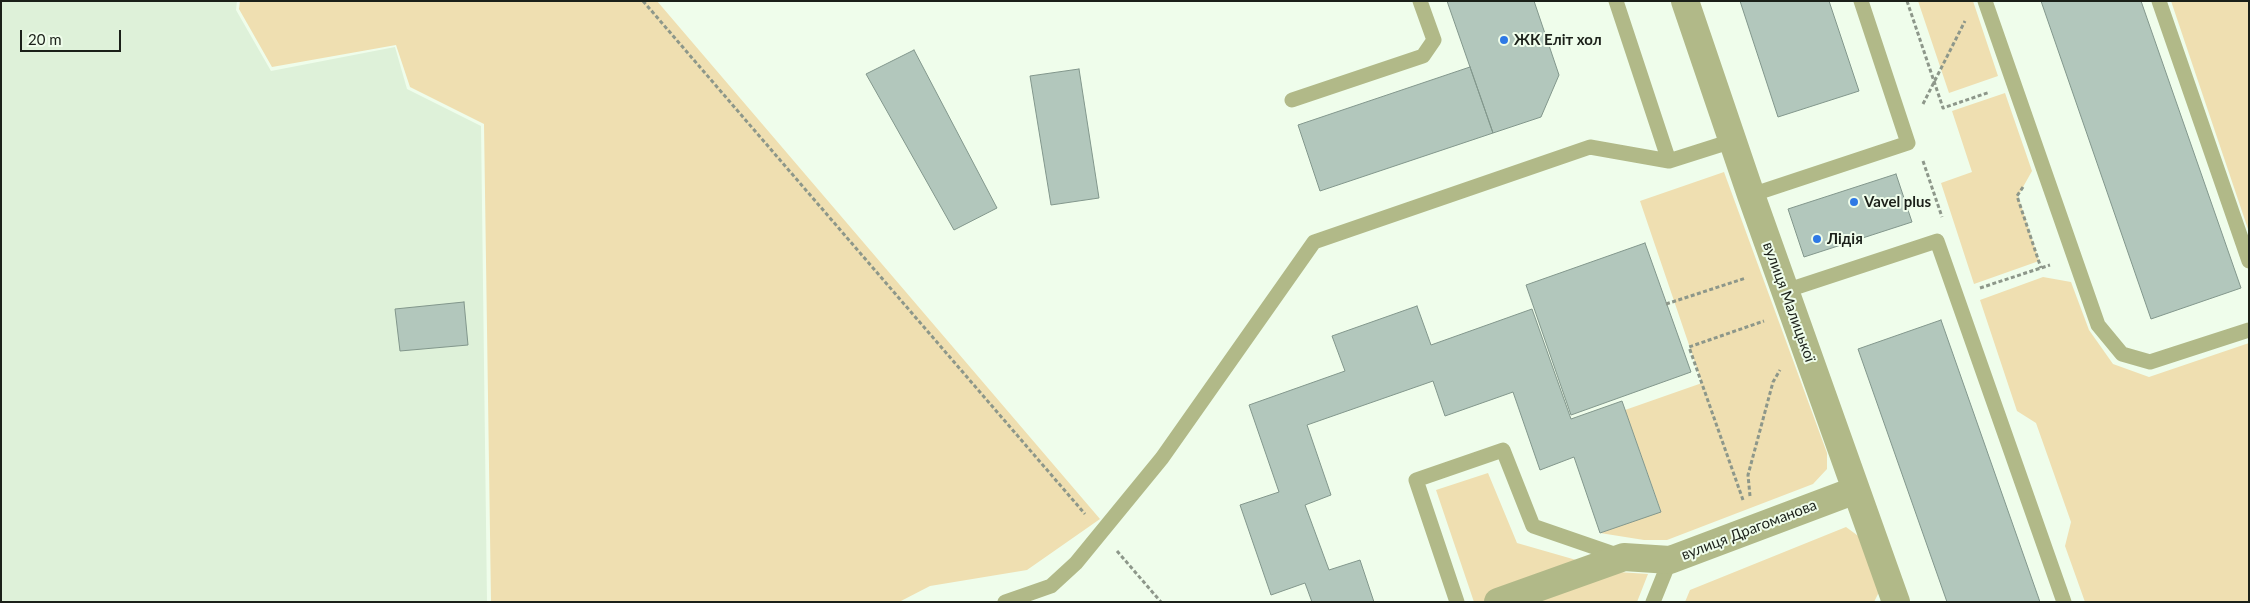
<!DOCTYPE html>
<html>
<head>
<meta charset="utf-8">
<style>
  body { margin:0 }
  #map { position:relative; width:2250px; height:603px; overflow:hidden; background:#effdeb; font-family:Lato,sans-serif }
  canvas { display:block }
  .frame { position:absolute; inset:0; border:2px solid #1b2019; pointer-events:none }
  .scale { position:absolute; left:20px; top:30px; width:101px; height:22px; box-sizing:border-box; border:2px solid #1b2019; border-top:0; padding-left:6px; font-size:15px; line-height:18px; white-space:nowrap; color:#1b2019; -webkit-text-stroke:4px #effdeb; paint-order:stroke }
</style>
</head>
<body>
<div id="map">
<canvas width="2250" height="603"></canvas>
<div class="frame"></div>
<div class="scale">20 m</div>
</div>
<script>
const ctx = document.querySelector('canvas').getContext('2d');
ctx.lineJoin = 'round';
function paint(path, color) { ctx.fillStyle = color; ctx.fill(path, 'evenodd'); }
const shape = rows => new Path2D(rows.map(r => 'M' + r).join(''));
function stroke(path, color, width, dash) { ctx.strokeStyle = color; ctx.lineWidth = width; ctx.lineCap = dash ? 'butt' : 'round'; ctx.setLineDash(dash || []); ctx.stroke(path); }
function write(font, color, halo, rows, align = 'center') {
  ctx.font = font + ' Lato,sans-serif'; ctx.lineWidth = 4; ctx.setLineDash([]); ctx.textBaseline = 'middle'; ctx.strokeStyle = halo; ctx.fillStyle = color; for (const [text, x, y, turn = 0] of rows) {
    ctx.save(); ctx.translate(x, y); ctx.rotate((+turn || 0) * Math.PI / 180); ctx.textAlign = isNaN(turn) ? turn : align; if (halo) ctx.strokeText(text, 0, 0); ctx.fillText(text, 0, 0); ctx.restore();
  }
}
paint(shape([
  [1,1,237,1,236,10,271,71,395,47,407,89,481,126,487,602,1,602]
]), '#def1d9');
paint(shape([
  [240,1,657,1,1100,519,1027,570,930,586,899,602,491,602,484,124,410,87,396,45,272,67,239,9],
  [1918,1,1973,1,1998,76,1949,93],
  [2171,1,2249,1,2249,232],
  [2005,93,2032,171,2018,196,2039,261,1974,284,1941,183,1972,172,1952,111],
  [1724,172,1827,453,1827,469,1813,484,1667,540,1644,540,1600,533,1661,511,1625,410,1702,383,1640,201],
  [2043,277,2071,282,2089,330,2113,364,2149,377,2249,343,2249,602,2085,602,2065,546,2071,522,2036,423,2017,411,1980,300],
  [1488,473,1517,543,1618,572,1648,574,1637,602,1474,602,1436,490],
  [1846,527,1861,538,1879,592,1874,602,1685,602,1690,590]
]), '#efdfb1');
const building = shape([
  [1447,1,1534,1,1559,75,1541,117,1493,133,1447,1],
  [1740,1,1829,1,1859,91,1778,117,1740,1],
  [2041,1,2141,1,2241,288,2151,319,2041,1],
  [914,50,997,208,954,230,866,74,914,50],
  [1470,67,1493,133,1320,191,1298,125,1470,67],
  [1079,69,1099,198,1051,205,1030,76,1079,69],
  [1896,174,1912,222,1804,257,1788,209,1896,174],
  [1645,243,1691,372,1571,415,1526,285,1645,243],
  [464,302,468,345,400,351,395,309,464,302],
  [1417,306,1431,345,1532,309,1571,419,1622,401,1661,512,1600,533,1574,457,1540,470,1513,392,1445,416,1433,381,1307,425,1331,495,1305,505,1329,570,1360,560,1374,602,1312,602,1305,583,1271,595,1240,505,1279,492,1249,405,1345,371,1332,336,1417,306],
  [1941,320,2040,602,1947,602,1858,349,1941,320]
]);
paint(building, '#b2c7bc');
stroke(building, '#82978c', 1);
stroke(shape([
  [643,1,1085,514],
  [1907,1,1943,108,1990,92],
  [1923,104,1965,21],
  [1923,161,1942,217],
  [2023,187,2017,196,2041,268],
  [1980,288,2050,265],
  [1666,304,1746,278],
  [1750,496,1748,475,1773,382,1780,370],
  [1743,500,1689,347,1764,321],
  [1117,551,1161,602]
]), '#8d978a', 3, [4, 2.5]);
stroke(shape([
  [1616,1,1669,161],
  [1985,1,2098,325,2122,354,2150,362,2249,330],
  [2159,1,2249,261],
  [1292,100,1423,56,1434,40,1420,1],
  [1751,195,1908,143,1861,1],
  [1785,291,1937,241,2064,602],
  [1005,602,1051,586,1076,563,1162,458,1314,242,1590,147,1669,161,1732,141],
  [1457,602,1416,480,1503,450,1533,526,1620,556],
  [1653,602,1670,560]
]), '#b1b988', 15);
stroke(shape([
  [1685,1,1751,195,1896,602],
  [1498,602,1624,557,1670,560,1856,490]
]), '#b1b988', 28);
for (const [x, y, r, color] of [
  [1504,40,5,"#2e79e5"],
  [1854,202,5,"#2e79e5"],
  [1817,239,5,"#2e79e5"]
]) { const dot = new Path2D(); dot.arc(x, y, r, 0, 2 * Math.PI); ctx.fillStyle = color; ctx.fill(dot); stroke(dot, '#effdeb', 2); }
write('bold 15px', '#1b2019', '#effdeb', [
  ["ЖК Еліт хол",1514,40],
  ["Vavel plus",1864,202],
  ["Лідія",1827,239]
], 'left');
write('15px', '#1b2019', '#effdeb', [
  ["вулиця Малицької",1789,302,70],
  ["вулиця Драгоманова",1749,530,-21]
]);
</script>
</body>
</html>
